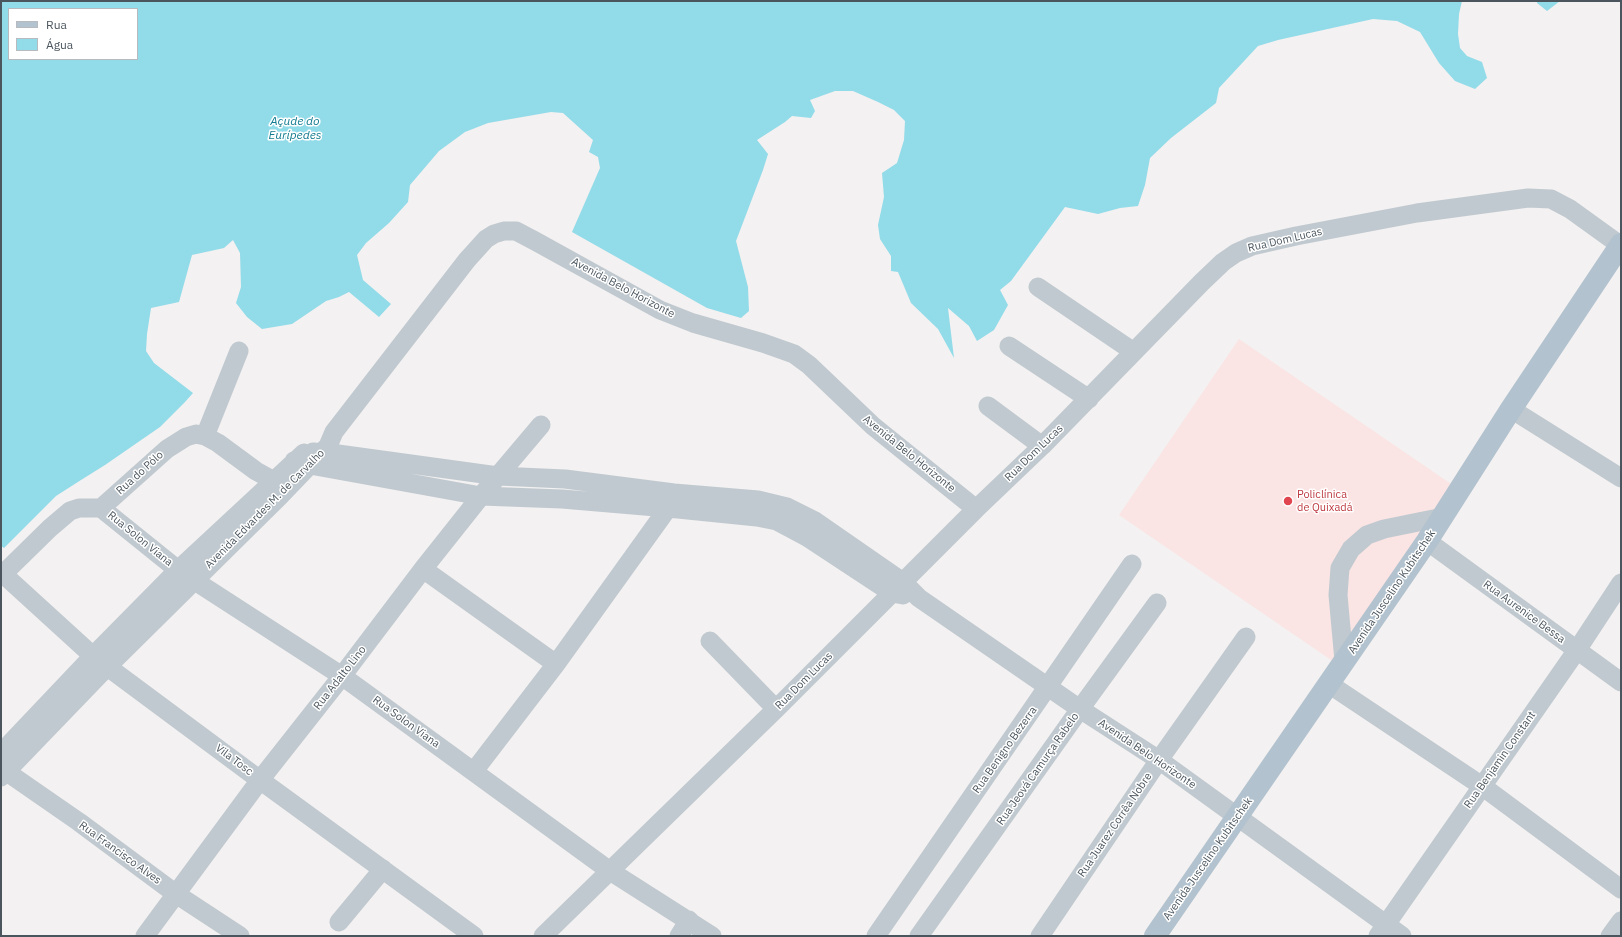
<!DOCTYPE html>
<html>
<head>
<meta charset="utf-8">
<style>
  body { margin:0 }
  #map { position:relative; width:1622px; height:937px; overflow:hidden; background:#f3f1f1; font-family:"IBM Plex Sans",sans-serif }
  canvas { display:block }
  .frame { position:absolute; inset:0; border:2px solid #4a555e; pointer-events:none }
  .legend { position:absolute; left:8px; top:8px; width:130px; height:52px; box-sizing:border-box; background:#fff; border:1px solid #b7bbbf; margin:0; padding:5px 7px; list-style:none; font-size:12px; color:#4a555e }
  .legend li { display:flex; align-items:center; gap:8px; height:20px }
  .legend b { width:20px; border:1px solid #b7bbbf }
</style>
</head>
<body>
<div id="map">
<canvas width="1622" height="937"></canvas>
<div class="frame"></div>
<ul class="legend">
<li><b style="height:5px;background:#b2c2ce"></b>Rua</li>
<li><b style="height:11px;background:#92dbe9"></b>Água</li>
</ul>
</div>
<script>
const ctx = document.querySelector('canvas').getContext('2d');
ctx.lineJoin = 'round';
function paint(path, color) { ctx.fillStyle = color; ctx.fill(path, 'evenodd'); }
const shape = rows => new Path2D(rows.map(r => 'M' + r).join(''));
function stroke(path, color, width, dash) { ctx.strokeStyle = color; ctx.lineWidth = width; ctx.lineCap = dash ? 'butt' : 'round'; ctx.setLineDash(dash || []); ctx.stroke(path); }
function write(font, color, halo, rows, align = 'center') {
  ctx.font = font + ' "IBM Plex Sans",sans-serif'; ctx.lineWidth = 3; ctx.setLineDash([]); ctx.textBaseline = 'middle'; ctx.strokeStyle = halo; ctx.fillStyle = color; for (const [text, x, y, turn = 0] of rows) {
    ctx.save(); ctx.translate(x, y); ctx.rotate((+turn || 0) * Math.PI / 180); ctx.textAlign = isNaN(turn) ? turn : align; if (halo) ctx.strokeText(text, 0, 0); ctx.fillText(text, 0, 0); ctx.restore();
  }
}
paint(shape([
  [1239,339,1457,488,1337,664,1119,515]
]), '#fae5e4');
paint(shape([
  [1,1,1462,1,1459,14,1458,34,1460,48,1467,56,1482,62,1487,78,1475,89,1455,81,1439,63,1420,32,1397,21,1373,19,1278,40,1258,46,1219,88,1216,103,1171,138,1150,158,1145,185,1138,206,1120,208,1098,214,1065,207,1011,281,1000,290,1008,305,994,330,977,341,969,326,948,308,954,358,938,329,911,303,898,272,891,271,891,256,880,239,878,225,884,197,882,173,897,163,904,140,905,121,894,110,878,102,853,91,835,91,810,100,815,111,811,118,792,116,785,122,757,140,768,154,763,170,736,241,748,287,749,311,741,318,707,308,572,232,600,168,598,157,589,152,593,140,563,113,551,112,488,123,465,132,439,151,410,185,408,202,389,223,366,243,357,255,363,280,391,304,379,317,349,292,339,297,326,301,292,324,262,329,247,317,236,303,241,287,240,253,233,240,224,248,192,255,179,302,151,308,147,334,146,351,154,363,193,393,185,402,160,427,105,465,81,480,56,496,4,548,1,546],
  [9,9,137,9,137,59,9,59],
  [1537,1,1560,1,1547,11,1537,3]
]), '#92dbe9');
stroke(shape([
  [1038,287,1134,352],
  [1009,346,1089,399],
  [988,406,1042,446],
  [1511,409,1621,478],
  [205,436,239,351],
  [313,452,338,454,498,476,565,479,674,493,758,500,787,507,815,521,903,582,919,598,1080,709,1159,760,1402,936],
  [294,461,310,465,481,496,562,499,668,508,757,517,777,521,807,537,892,593,903,595],
  [101,508,178,570,342,676,610,871,712,936],
  [1427,541,1621,682],
  [423,569,556,664],
  [1,573,3,574,50,528,70,511,79,508,101,508,167,449,186,437,196,434,205,436,218,443,256,471,274,481,285,484],
  [3,574,93,656,260,780,474,936],
  [710,641,776,709],
  [1344,661,1338,595,1340,568,1351,549,1367,535,1384,529,1443,517],
  [1329,684,1482,786,1621,889],
  [1,753,93,656,178,570,304,453],
  [1,768,79,822,176,894,240,936],
  [474,771,556,664,668,508,672,498],
  [1,777,108,666,281,495,328,446,334,432,467,260,486,239,494,234,504,231,516,231,535,241,660,310,693,323,763,343,794,354,809,365,873,426,976,509],
  [339,922,383,869],
  [145,936,260,780,342,676,423,569,481,496,541,425],
  [543,936,776,709,976,509,1042,446,1202,282,1223,262,1236,253,1252,246,1296,236,1417,213,1528,198,1551,199,1570,209,1620,245],
  [679,936,689,920],
  [876,936,1132,564],
  [919,936,1080,709,1157,603],
  [1040,936,1159,760,1246,637],
  [1378,936,1577,650,1621,583],
  [1610,936,1621,921]
]), '#c0c9cf', 19);
stroke(shape([
  [1155,936,1427,541,1511,409,1621,244]
]), '#b2c2ce', 22);
for (const [x, y, r, color] of [
  [1288,501,5,"#e0444e"]
]) { const dot = new Path2D(); dot.arc(x, y, r, 0, 2 * Math.PI); ctx.fillStyle = color; ctx.fill(dot); stroke(dot, '#fff', 1.5); }
write('11px', '#4a555e', '#fff', [
  ["Rua Dom Lucas",1285,240,-13],
  ["Avenida Belo Horizonte",623,288,28],
  ["Rua Dom Lucas",1034,453,-44],
  ["Avenida Belo Horizonte",909,454,39],
  ["Rua do Pólo",140,473,-42],
  ["Avenida Edvardes M. de Carvalho",265,509,-45],
  ["Rua Solon Viana",140,539,39],
  ["Avenida Juscelino Kubitschek",1392,592,-56],
  ["Rua Aurenice Bessa",1524,612,36],
  ["Rua Adalto Lino",340,678,-52],
  ["Rua Dom Lucas",804,681,-45],
  ["Rua Solon Viana",406,722,36],
  ["Rua Benigno Bezerra",1005,750,-55],
  ["Avenida Belo Horizonte",1147,754,34],
  ["Vila Tosc",234,760,37],
  ["Rua Benjamin Constant",1500,760,-55],
  ["Rua Jeová Camurça Rabelo",1038,769,-55],
  ["Rua Juarez Corrêa Nobre",1115,825,-56],
  ["Rua Francisco Alves",120,853,36],
  ["Avenida Juscelino Kubitschek",1208,859,-55]
]);
write('11px', '#be3a42', '#fff', [
  ["Policlínica",1297,495],
  ["de Quixadá",1297,508]
], 'left');
write('italic 12px', '#137c91', '#fff', [
  ["Açude do",295,122],
  ["Eurípedes",295,136]
]);
</script>
</body>
</html>
